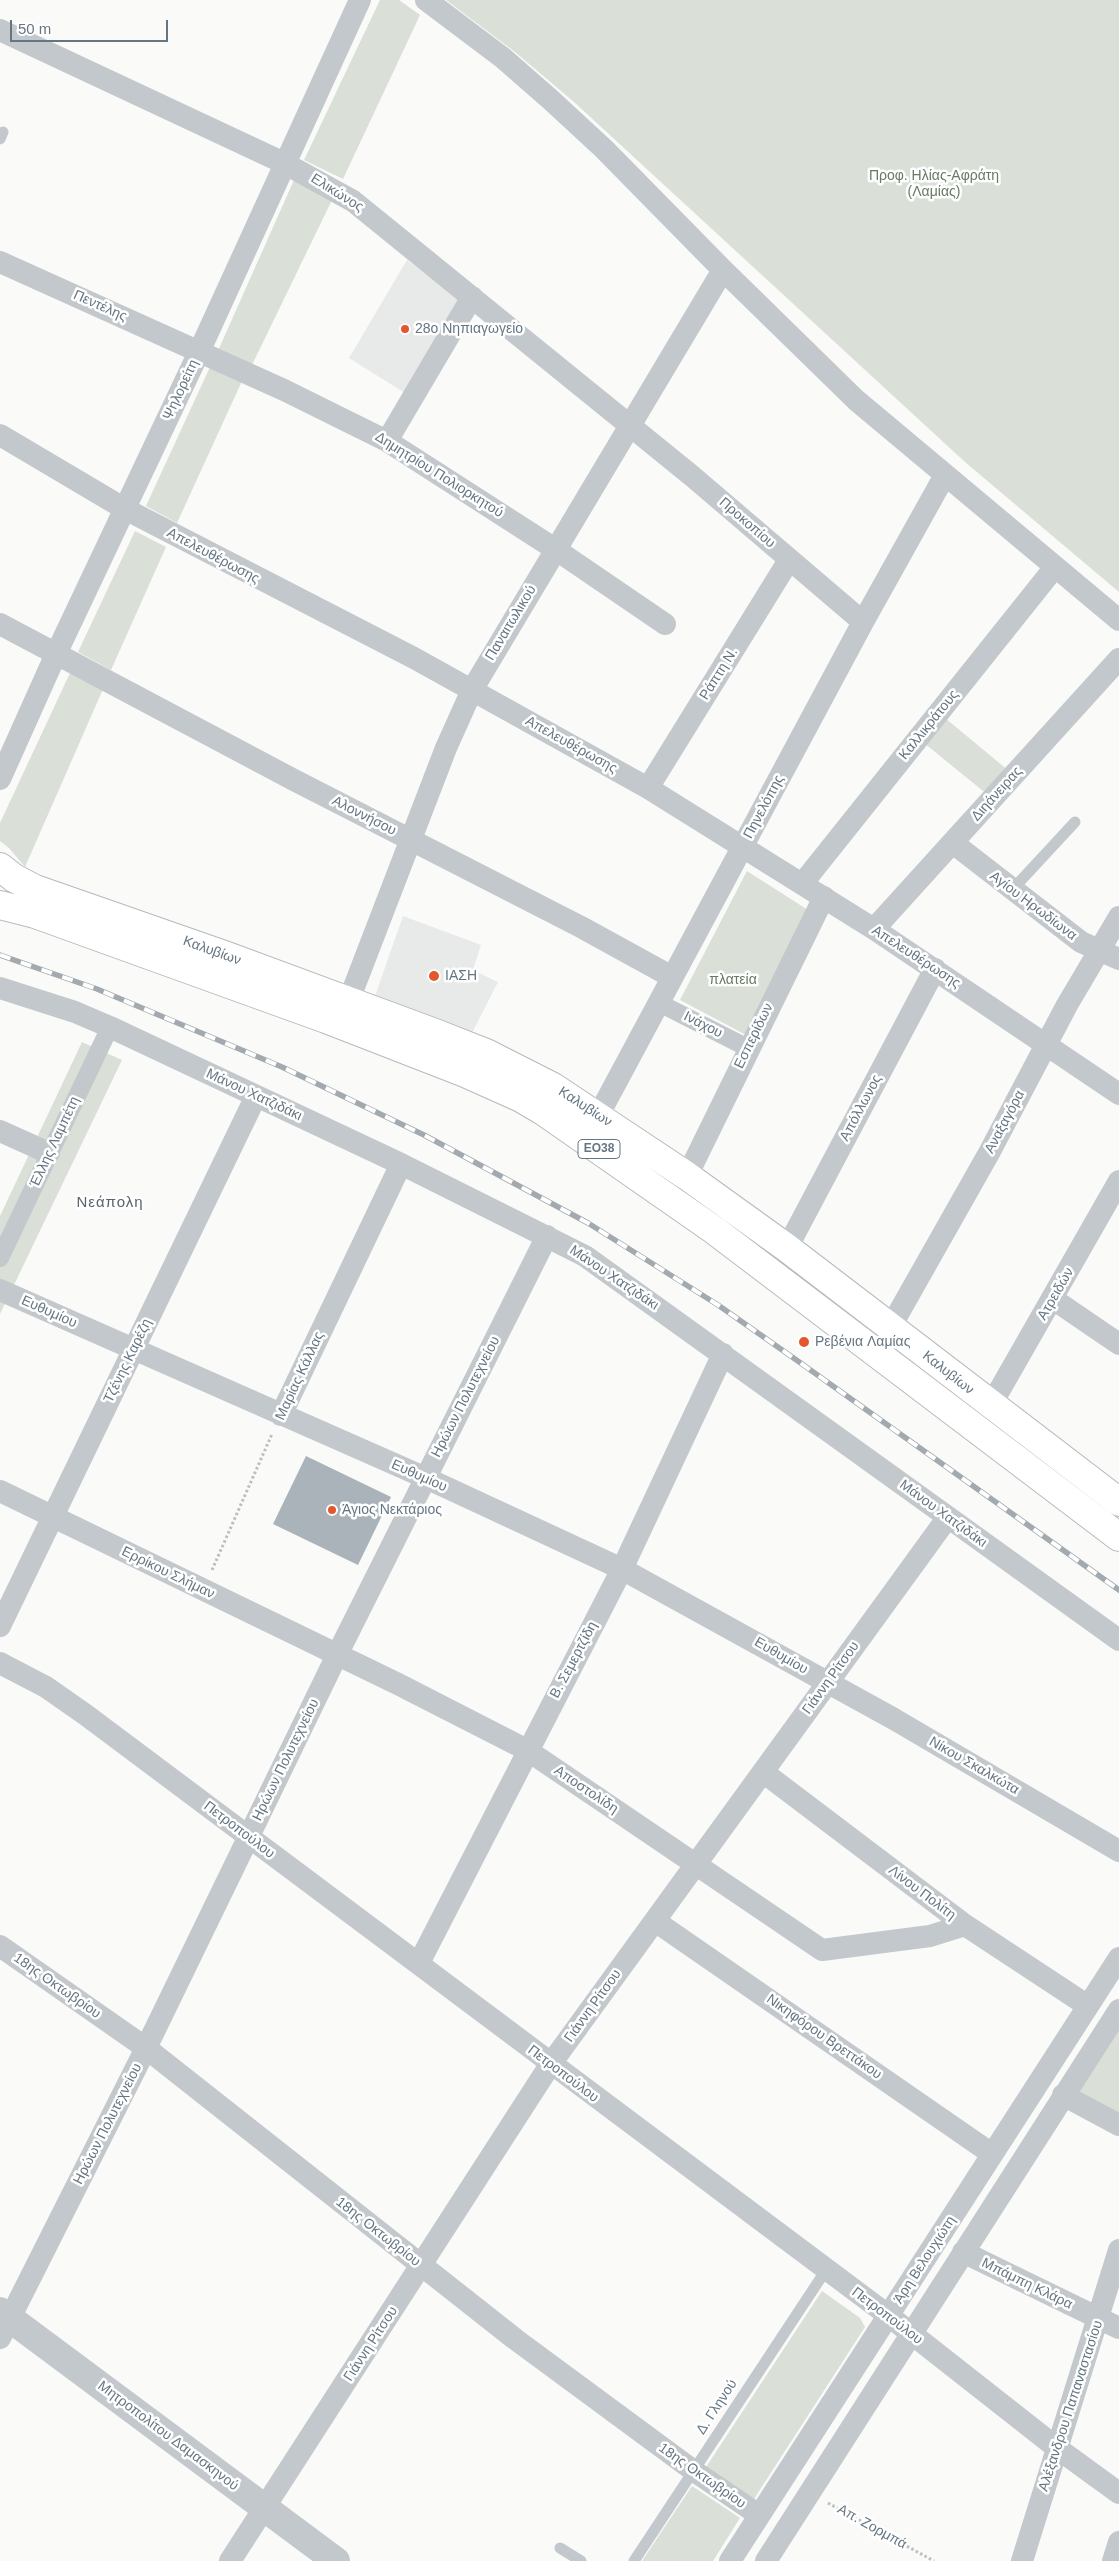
<!DOCTYPE html>
<html>
<head>
<meta charset="utf-8">
<style>
  body { margin:0 }
  #map { position:relative; width:1119px; height:2561px; overflow:hidden; background:#fafaf8; font-family:Helvetica,sans-serif }
  canvas { display:block }
  .scale { position:absolute; left:10px; top:20px; width:158px; height:22px; box-sizing:border-box; border:2px solid #657683; border-top:0; padding-left:6px; font-size:15px; line-height:18px; white-space:nowrap; color:#657683; -webkit-text-stroke:4px #fff; paint-order:stroke }
</style>
</head>
<body>
<div id="map">
<canvas width="1119" height="2561"></canvas>
<div class="scale">50 m</div>
</div>
<script>
const ctx = document.querySelector('canvas').getContext('2d');
ctx.lineJoin = 'round';
function paint(path, color) { ctx.fillStyle = color; ctx.fill(path, 'evenodd'); }
const shape = rows => new Path2D(rows.map(r => 'M' + r).join(''));
function stroke(path, color, width, dash) { ctx.strokeStyle = color; ctx.lineWidth = width; ctx.lineCap = dash ? 'butt' : 'round'; ctx.setLineDash(dash || []); ctx.stroke(path); }
function write(font, color, halo, rows, align = 'center') {
  ctx.font = font + ' Helvetica,sans-serif'; ctx.lineWidth = 5; ctx.setLineDash([]); ctx.textBaseline = 'middle'; ctx.strokeStyle = halo; ctx.fillStyle = color; for (const [text, x, y, turn = 0] of rows) {
    ctx.save(); ctx.translate(x, y); ctx.rotate((+turn || 0) * Math.PI / 180); ctx.textAlign = isNaN(turn) ? turn : align; if (halo) ctx.strokeText(text, 0, 0); ctx.fillText(text, 0, 0); ctx.restore();
  }
}
paint(shape([
  [407,260,460,299,405,393,349,358],
  [403,916,481,945,473,970,498,982,472,1033,375,996]
]), '#e8e9e9');
paint(shape([
  [380,0,399,0,420,15,343,179,304,160],
  [446,0,1119,0,1119,592,965,462,574,102,515,52],
  [294,180,332,200,251,367,217,353],
  [210,367,242,381,177,523,146,506],
  [135,531,166,547,111,670,78,652],
  [70,673,103,689,25,867,9,848,0,841,0,823],
  [945,718,1009,771,988,795,924,743],
  [747,871,808,910,748,1036,680,1000],
  [82,1042,122,1060,0,1314,0,1216],
  [1119,2028,1119,2116,1077,2094],
  [822,2291,860,2318,865,2327,754,2499,706,2467],
  [692,2486,740,2518,713,2561,642,2561]
]), '#dadfd7');
paint(shape([
  [306,1456,391,1497,358,1565,273,1524]
]), '#aab3b9');
const primary = shape([
  [0,867,14,878,35,889,227,956,435,1033,486,1053,553,1087,687,1176,787,1248,1119,1502],
  [0,905,35,914,326,1019,465,1073,521,1098,543,1111,714,1230,1119,1537]
]);
stroke(primary, '#b5babe', 30);
stroke(shape([
  [212,1570,272,1434],
  [828,2503,934,2561]
]), '#bbbfc2', 3, [2.5, 2.5]);
stroke(shape([
  [0,139,3,132],
  [1012,890,1075,822],
  [560,2548,581,2561],
  [634,2561,826,2270]
]), '#c3c8cc', 11);
stroke(shape([
  [659,1003,748,1048],
  [0,1258,110,1027]
]), '#c3c8cc', 18);
stroke(shape([
  [426,0,503,58,551,100,604,149,723,270,856,400,1119,620],
  [0,30,284,163,353,201,692,476,863,622],
  [0,262,284,390,387,441,555,549,665,624],
  [0,435,125,509,414,658,648,788,874,929,1119,1094],
  [387,441,472,297],
  [0,624,294,780,581,927,672,977],
  [0,779,56,654,199,352,360,0],
  [648,788,789,560],
  [953,843,1081,942,1119,959],
  [802,884,1055,567],
  [874,929,1119,659],
  [0,988,75,1012,110,1027,401,1164,585,1256,1119,1640],
  [349,1000,446,748,472,690,723,270],
  [0,1131,49,1153],
  [590,1131,863,622,945,475],
  [687,1176,824,897],
  [787,1248,935,969],
  [0,1290,426,1478,622,1569,894,1719,1119,1851],
  [1053,1299,1119,1344],
  [890,1328,989,1153,1067,1005,1119,917],
  [991,1405,1119,1181],
  [281,1415,401,1164],
  [0,1491,398,1684,527,1750,822,1950,930,1936,965,1925],
  [0,1626,256,1096],
  [0,1663,46,1687,86,1715,889,2316,1057,2448,1119,2493],
  [763,1772,965,1925,1088,2006],
  [655,1921,992,2154],
  [0,1946,146,2048,515,2339,694,2471,759,2515],
  [419,1963,622,1569,723,1354],
  [1063,2095,1119,2125],
  [963,2252,1119,2328],
  [0,2338,146,2048,337,1655,547,1236],
  [230,2561,550,2065,948,1517],
  [730,2561,1119,1958],
  [766,2561,1119,2010],
  [1022,2561,1119,2250],
  [1113,2561,1119,2542]
]), '#c3c8cc', 22);
stroke(shape([
  [0,2311,336,2561]
]), '#c3c8cc', 28);
stroke(primary, '#fff', 28);
const rail = shape([
  [0,955,97,989,282,1067,424,1135,588,1223,718,1305,795,1359,1119,1590]
]);
stroke(rail, '#a2aab0', 5.5);
stroke(rail, '#fff', 4, [11]);
for (const [x, y, r, color] of [
  [405,329,5,"#e4572e"],
  [434,976,6,"#e4572e"],
  [804,1342,6,"#e4572e"],
  [332,1510,5,"#e4572e"]
]) { const dot = new Path2D(); dot.arc(x, y, r, 0, 2 * Math.PI); ctx.fillStyle = color; ctx.fill(dot); stroke(dot, '#fff', 2); }
for (const [x, y, w] of [
  [599,1149,42]
]) { const box = new Path2D(); box.roundRect(x - w / 2, y - 9.5, w, 19, 4); ctx.fillStyle = '#fff'; ctx.fill(box); stroke(box, '#657683', 1); }
write('bold 12px', '#657683', null, [
  ["ΕΟ38",599,1149]
]);
write('14px', '#687a64', '#fff', [
  ["Προφ. Ηλίας-Αφράτη",934,176],
  ["(Λαμίας)",934,192],
  ["πλατεία",733,980]
]);
write('14px', '#657683', '#fff', [
  ["Ελικώνος",337,193,32],
  ["Πεντέλης",100,306,24],
  ["Ψηλορείτη",181,390,-65],
  ["Δημητρίου Πολιορκητού",439,475,32],
  ["Προκοπίου",747,523,41],
  ["Απελευθέρωσης",213,556,28],
  ["Παναιτωλικού",511,623,-59],
  ["Ράπτη Ν.",719,674,-58],
  ["Καλλικράτους",929,725,-51],
  ["Απελευθέρωσης",571,745,29],
  ["Διηάνειρας",997,794,-48],
  ["Πηνελόπης",764,807,-62],
  ["Αλοννήσου",364,816,27],
  ["Αγίου Ηρωδίωνα",1033,906,37],
  ["Καλυβίων",212,951,20],
  ["Απελευθέρωσης",916,957,33],
  ["Ινάχου",703,1025,27],
  ["Εσπερίδων",754,1036,-64],
  ["Μάνου Χατζιδάκι",254,1095,25],
  ["Καλυβίων",585,1107,33],
  ["Απόλλωνος",861,1108,-62],
  ["Αναξαγόρα",1005,1122,-62],
  ["Έλλης Λαμπέτη",55,1142,-65],
  ["Μάνου Χατζιδάκι",614,1278,34],
  ["Ατρειδών",1056,1294,-60],
  ["Ευθυμίου",49,1312,24],
  ["Τζένης Καρέζη",128,1361,-64],
  ["Καλυβίων",948,1373,38],
  ["Μαρίας Κάλλας",300,1376,-65],
  ["Ηρώων Πολυτεχνείου",466,1397,-63],
  ["Ευθυμίου",419,1476,24],
  ["Μάνου Χατζιδάκι",943,1514,36],
  ["Ερρίκου Σλήμαν",168,1573,26],
  ["Ευθυμίου",781,1656,30],
  ["Β. Σεμερτζίδη",574,1660,-62],
  ["Γιάννη Ρίτσου",831,1678,-54],
  ["Ηρώων Πολυτεχνείου",286,1760,-64],
  ["Νίκου Σκαλκώτα",974,1766,30],
  ["Αποστολίδη",586,1790,34],
  ["Πετροπούλου",239,1830,37],
  ["Λίνου Πολίτη",922,1893,37],
  ["18ης Οκτωβρίου",57,1986,35],
  ["Γιάννη Ρίτσου",593,2006,-54],
  ["Νικηφόρου Βρεττάκου",824,2037,35],
  ["Πετροπούλου",563,2074,37],
  ["Ηρώων Πολυτεχνείου",108,2124,-63],
  ["18ης Οκτωβρίου",378,2232,38],
  ["Άρη Βελουχιώτη",925,2260,-57],
  ["Μπάμπη Κλάρα",1027,2284,26],
  ["Πετροπούλου",887,2316,37],
  ["Γιάννη Ρίτσου",371,2344,-57],
  ["Αλέξανδρου Παπαναστασίου",1071,2406,-72],
  ["Δ. Γληνού",717,2407,-57],
  ["Μητροπολίτου Δαμασκηνού",168,2436,37],
  ["18ης Οκτωβρίου",702,2476,35],
  ["Απ. Ζορμπά",872,2527,29]
]);
write('14px', '#657683', '#fff', [
  ["28ο Νηπιαγωγείο",415,329],
  ["ΙΑΣΗ",445,976],
  ["Ρεβένια Λαμίας",815,1342],
  ["Άγιος Νεκτάριος",342,1510]
], 'left');
ctx.letterSpacing = '1px';
write('15px', '#57646e', '#fff', [
  ["Νεάπολη",110,1203]
]);
ctx.letterSpacing = '0px';
</script>
</body>
</html>
